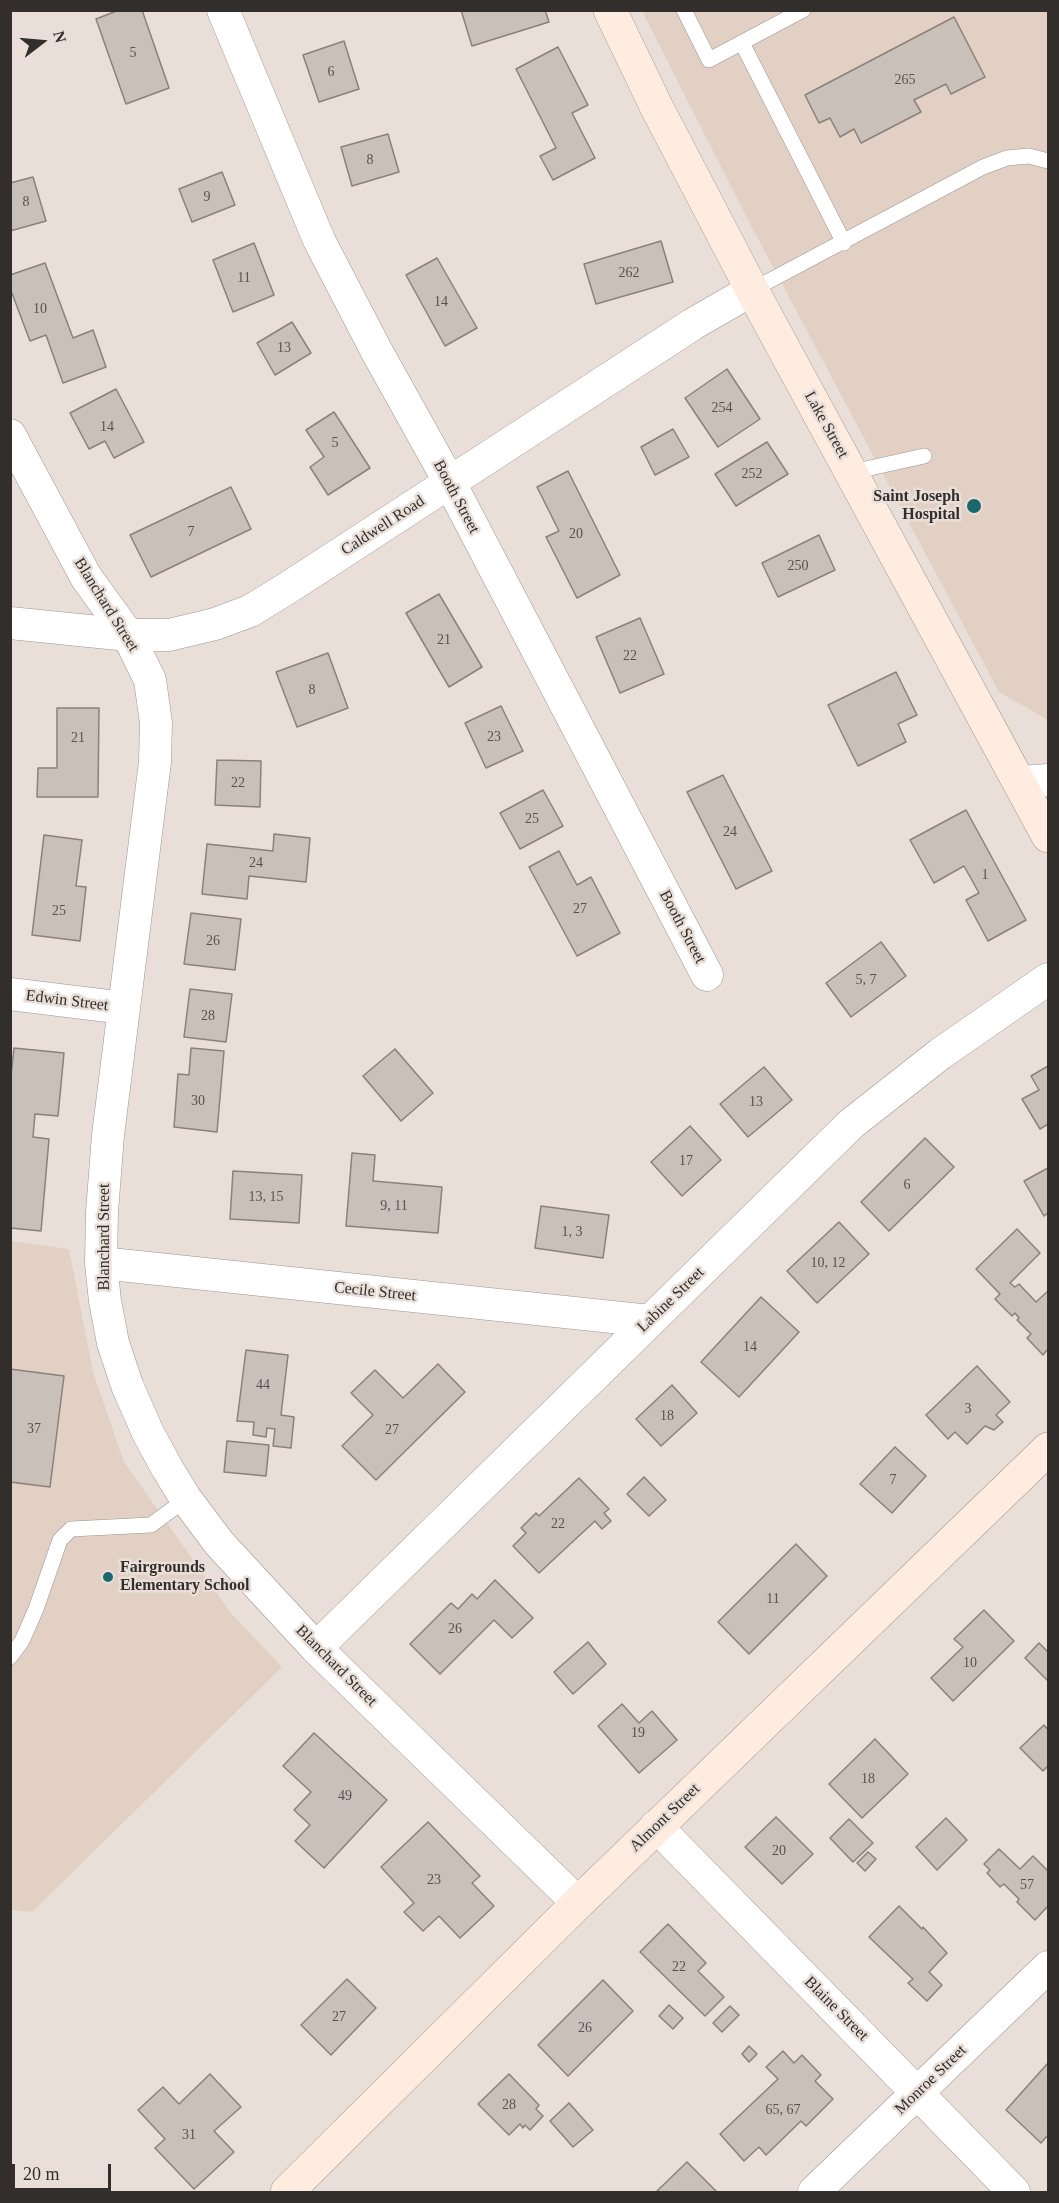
<!DOCTYPE html>
<html>
<head>
<meta charset="utf-8">
<style>
  body { margin:0 }
  #map { position:relative; width:1059px; height:2203px; overflow:hidden; background:#e9dfd8; font-family:"Times New Roman",serif }
  canvas { display:block }
  .frame { position:absolute; inset:0; border:12px solid #322e2b; pointer-events:none }
  .north { position:absolute; left:12px; top:12px; width:60px; height:60px; -webkit-text-stroke:4px #e9dfd8; paint-order:stroke; rotate:74deg; font-size:16px; font-weight:700; line-height:24px; text-align:center; color:#322e2b }
  .north::after { content:''; display:block; margin:auto; width:21px; height:27px; background:#322e2b; clip-path:polygon(50% 0,100% 100%,50% 72%,0 100%) }
  .scale { position:absolute; left:12px; top:2164px; width:99px; height:27px; box-sizing:border-box; border:3px solid #322e2b; border-top:0; padding-left:8px; font-size:18px; line-height:21px; white-space:nowrap; color:#322e2b; -webkit-text-stroke:4px #e9dfd8; paint-order:stroke }
</style>
</head>
<body>
<div id="map">
<canvas width="1059" height="2203"></canvas>
<div class="frame"></div>
<div class="north">N</div>
<div class="scale">20 m</div>
</div>
<script>
const ctx = document.querySelector('canvas').getContext('2d');
ctx.lineJoin = 'round';
function paint(path, color) { ctx.fillStyle = color; ctx.fill(path, 'evenodd'); }
const shape = rows => new Path2D(rows.map(r => 'M' + r).join(''));
function stroke(path, color, width, dash) { ctx.strokeStyle = color; ctx.lineWidth = width; ctx.lineCap = dash ? 'butt' : 'round'; ctx.setLineDash(dash || []); ctx.stroke(path); }
function write(font, color, halo, rows, align = 'center') {
  ctx.font = font + ' "Times New Roman",serif'; ctx.lineWidth = 5; ctx.setLineDash([]); ctx.textBaseline = 'middle'; ctx.strokeStyle = halo; ctx.fillStyle = color; for (const [text, x, y, turn = 0] of rows) {
    ctx.save(); ctx.translate(x, y); ctx.rotate((+turn || 0) * Math.PI / 180); ctx.textAlign = isNaN(turn) ? turn : align; if (halo) ctx.strokeText(text, 0, 0); ctx.fillText(text, 0, 0); ctx.restore();
  }
}
paint(shape([
  [642,11,1048,11,1048,720,999,692,748,220],
  [11,1241,69,1249,93,1372,124,1462,230,1612,282,1667,32,1912,11,1910]
]), '#e2d0c5');
const building = shape([
  [119,10,142,10,169,88,126,104,96,19,119,10],
  [461,10,545,10,549,22,472,46,461,10],
  [954,17,985,77,951,94,946,84,914,100,921,112,861,143,854,129,840,137,830,118,819,123,805,95,954,17],
  [344,41,359,89,319,102,303,55,344,41],
  [558,47,588,105,572,113,595,158,553,180,540,156,556,148,516,69,558,47],
  [388,134,399,172,352,186,341,147,388,134],
  [222,172,235,205,192,222,179,189,222,172],
  [33,177,46,221,10,231,10,183,33,177],
  [661,241,673,282,596,304,584,264,661,241],
  [254,243,274,295,233,312,213,260,254,243],
  [437,258,477,328,445,346,406,275,437,258],
  [45,263,73,338,93,330,106,367,63,383,46,335,30,341,10,288,10,275,45,263],
  [292,322,311,353,275,375,257,343,292,322],
  [727,369,760,419,718,447,685,398,727,369],
  [116,389,144,442,114,458,105,441,89,449,70,413,116,389],
  [334,412,370,468,328,495,310,467,324,457,306,430,334,412],
  [673,429,689,457,655,475,641,447,673,429],
  [767,442,788,474,736,506,715,474,767,442],
  [568,471,620,575,577,598,546,537,559,531,537,487,568,471],
  [231,487,251,529,151,577,130,535,231,487],
  [819,535,835,570,778,597,762,563,819,535],
  [439,594,482,667,449,687,406,613,439,594],
  [640,618,664,674,620,693,596,637,640,618],
  [328,653,348,708,297,727,276,672,328,653],
  [896,672,917,715,898,724,906,742,858,766,828,705,896,672],
  [501,706,523,751,486,768,465,723,501,706],
  [57,708,99,708,98,797,37,797,38,768,57,768,57,708],
  [217,760,261,761,260,807,215,805,217,760],
  [723,775,772,871,736,889,687,792,723,775],
  [543,790,563,826,520,849,500,813,543,790],
  [966,810,1026,920,988,941,966,900,979,893,964,866,934,883,910,840,966,810],
  [274,834,310,838,306,882,249,876,247,899,202,894,207,844,273,851,274,834],
  [44,835,82,840,76,886,86,887,80,941,32,935,44,835],
  [559,851,577,885,591,877,620,933,577,956,529,867,559,851],
  [191,913,241,919,235,970,184,964,191,913],
  [881,942,906,976,851,1017,826,983,881,942],
  [190,989,232,994,226,1042,184,1037,190,989],
  [14,1048,64,1053,58,1116,35,1114,33,1137,49,1139,41,1231,10,1228,10,1085,14,1048],
  [191,1048,224,1051,217,1132,174,1127,178,1074,189,1075,191,1048],
  [395,1049,433,1093,401,1121,363,1076,395,1049],
  [1048,1066,1048,1124,1040,1129,1022,1099,1039,1090,1031,1076,1048,1066],
  [764,1067,792,1100,748,1137,720,1104,764,1067],
  [690,1126,721,1160,682,1196,651,1162,690,1126],
  [925,1138,954,1167,889,1231,861,1202,925,1138],
  [352,1153,375,1155,373,1181,442,1187,438,1233,346,1226,352,1153],
  [1048,1168,1048,1213,1044,1216,1024,1181,1048,1168],
  [233,1171,302,1175,299,1223,230,1219,233,1171],
  [541,1206,609,1215,603,1258,535,1248,541,1206],
  [839,1222,869,1254,817,1303,787,1271,839,1222],
  [1017,1229,1040,1253,1010,1283,1015,1287,1019,1284,1036,1302,1048,1291,1048,1352,1047,1350,1043,1355,1027,1338,1031,1334,1017,1320,1019,1318,1015,1313,1012,1316,995,1299,1000,1294,976,1269,1017,1229],
  [761,1297,799,1332,739,1397,701,1362,761,1297],
  [246,1350,288,1355,281,1415,294,1417,291,1448,273,1446,275,1429,267,1428,266,1437,253,1435,254,1422,237,1421,246,1350],
  [438,1364,465,1392,376,1480,342,1446,373,1415,351,1393,375,1370,403,1398,438,1364],
  [977,1366,1010,1402,996,1415,1003,1422,994,1430,985,1426,967,1444,955,1432,948,1439,926,1415,977,1366],
  [10,1369,64,1376,50,1487,10,1482,10,1369],
  [672,1385,697,1413,661,1446,636,1419,672,1385],
  [227,1441,269,1445,266,1476,224,1472,227,1441],
  [895,1447,926,1476,892,1513,860,1484,895,1447],
  [644,1477,666,1500,649,1516,627,1494,644,1477],
  [579,1478,609,1509,604,1513,611,1521,602,1529,595,1521,539,1573,513,1546,526,1533,521,1528,536,1513,539,1516,579,1478],
  [796,1544,827,1576,749,1654,718,1622,796,1544],
  [495,1580,533,1618,512,1638,494,1620,440,1674,410,1644,451,1603,458,1609,472,1594,477,1599,495,1580],
  [984,1610,1014,1641,953,1701,931,1678,963,1647,954,1639,984,1610],
  [588,1642,606,1664,573,1694,554,1672,588,1642],
  [1039,1643,1048,1652,1048,1681,1025,1658,1039,1643],
  [622,1704,639,1723,652,1711,677,1740,639,1773,598,1726,622,1704],
  [1044,1725,1048,1730,1048,1766,1043,1771,1020,1748,1044,1725],
  [314,1733,387,1800,324,1868,295,1841,310,1825,294,1810,311,1792,283,1766,314,1733],
  [875,1739,908,1774,862,1818,829,1784,875,1739],
  [776,1817,813,1854,782,1884,745,1847,776,1817],
  [946,1818,967,1840,937,1870,916,1847,946,1818],
  [849,1819,873,1843,853,1862,830,1838,849,1819],
  [428,1822,480,1876,472,1883,494,1906,460,1938,439,1916,423,1931,404,1912,414,1903,381,1867,428,1822],
  [999,1849,1020,1869,1033,1856,1048,1871,1048,1906,1035,1920,1017,1902,1019,1899,1004,1884,1000,1887,987,1873,990,1870,984,1864,999,1849],
  [868,1852,876,1859,865,1871,857,1863,868,1852],
  [899,1906,922,1929,923,1927,947,1953,929,1972,942,1985,927,2001,908,1983,913,1979,869,1937,899,1906],
  [668,1924,706,1963,698,1971,724,1997,705,2016,640,1952,668,1924],
  [347,1979,376,2008,331,2055,301,2025,347,1979],
  [603,1980,633,2011,568,2076,538,2045,603,1980],
  [669,2005,683,2018,673,2029,659,2016,669,2005],
  [730,2006,739,2015,722,2032,713,2023,730,2006],
  [749,2046,757,2054,749,2062,742,2054,749,2046],
  [783,2051,794,2063,802,2055,821,2075,815,2081,833,2099,806,2126,801,2121,766,2155,759,2147,744,2161,720,2134,778,2079,766,2067,783,2051],
  [1048,2063,1048,2135,1041,2143,1006,2110,1048,2063],
  [210,2074,241,2107,214,2131,234,2152,194,2189,155,2148,165,2139,138,2110,163,2087,179,2104,210,2074],
  [509,2074,539,2105,536,2109,543,2116,530,2130,525,2125,523,2128,520,2124,509,2135,478,2104,509,2074],
  [569,2103,593,2130,573,2147,550,2121,569,2103],
  [687,2162,717,2192,656,2192,687,2162]
]);
paint(building, '#cac0ba');
stroke(building, '#8a817b', 1.5);
const lane = shape([
  [684,10,709,60,803,10],
  [742,43,844,243],
  [752,290,983,167,1007,158,1029,156,1048,161],
  [852,472,924,456],
  [10,1657,22,1641,36,1609,60,1540,71,1529,151,1525,186,1499]
]);
const street = shape([
  [223,10,319,240,376,350,450,483,707,975],
  [10,435,86,577,128,635,150,680,156,723,155,762,108,1135,102,1212,101,1263,105,1301,113,1343,127,1385,148,1433,167,1468,186,1499,219,1543,316,1648,578,1903],
  [10,623,128,635,169,635,215,624,250,611,286,589,693,324,752,290],
  [1021,782,1048,780],
  [10,994,124,1008],
  [101,1263,650,1321],
  [316,1648,851,1124,940,1054,1048,979],
  [656,1826,1014,2192],
  [814,2192,1048,1967]
]);
const secondary = shape([
  [610,10,656,106,752,290,1048,836],
  [287,2192,578,1903,1048,1449]
]);
stroke(lane, '#9d948e', 16);
stroke(street, '#9d948e', 33);
stroke(secondary, '#9d948e', 34);
stroke(lane, '#fff', 15);
stroke(street, '#fff', 32);
stroke(secondary, '#feece0', 33);
for (const [x, y, r, color] of [
  [974,506,8,"#1a676e"],
  [108,1577,6,"#1a676e"]
]) { const dot = new Path2D(); dot.arc(x, y, r, 0, 2 * Math.PI); ctx.fillStyle = color; ctx.fill(dot); stroke(dot, '#e9dfd8', 2); }
write('14px', '#58524f', null, [
  ["5",133,53],
  ["6",331,72],
  ["265",905,80],
  ["8",370,160],
  ["9",207,197],
  ["8",26,202],
  ["262",629,273],
  ["11",244,278],
  ["14",441,302],
  ["10",40,309],
  ["13",284,348],
  ["254",722,408],
  ["14",107,427],
  ["5",335,443],
  ["252",752,474],
  ["7",191,532],
  ["20",576,534],
  ["250",798,566],
  ["21",444,640],
  ["22",630,656],
  ["8",312,690],
  ["23",494,737],
  ["21",78,738],
  ["22",238,783],
  ["25",532,819],
  ["24",730,832],
  ["24",256,863],
  ["1",985,875],
  ["27",580,909],
  ["25",59,911],
  ["26",213,941],
  ["5, 7",866,980],
  ["28",208,1016],
  ["30",198,1101],
  ["13",756,1102],
  ["17",686,1161],
  ["6",907,1185],
  ["13, 15",266,1197],
  ["9, 11",394,1206],
  ["1, 3",572,1232],
  ["10, 12",828,1263],
  ["14",750,1347],
  ["44",263,1385],
  ["3",968,1409],
  ["18",667,1416],
  ["37",34,1429],
  ["27",392,1430],
  ["7",893,1480],
  ["22",558,1524],
  ["11",773,1599],
  ["26",455,1629],
  ["10",970,1663],
  ["19",638,1733],
  ["18",868,1779],
  ["49",345,1796],
  ["20",779,1851],
  ["23",434,1880],
  ["57",1027,1885],
  ["22",679,1967],
  ["27",339,2017],
  ["26",585,2028],
  ["28",509,2105],
  ["65, 67",783,2110],
  ["31",189,2135]
]);
write('16px', '#322e2b', '#e9dfd8', [
  ["Lake Street",826,425,61],
  ["Booth Street",456,497,62],
  ["Caldwell Road",383,526,-33],
  ["Blanchard Street",106,605,58],
  ["Booth Street",682,927,62],
  ["Edwin Street",67,1001,7],
  ["Blanchard Street",105,1237,-90],
  ["Cecile Street",375,1292,6],
  ["Labine Street",671,1300,-44],
  ["Blanchard Street",336,1666,45],
  ["Almont Street",665,1818,-44],
  ["Blaine Street",836,2009,45],
  ["Monroe Street",931,2080,-44]
]);
write('bold 16px', '#322e2b', '#e9dfd8', [
  ["Saint Joseph",960,497],
  ["Hospital",960,515],
  ["Fairgrounds",120,1568,"left"],
  ["Elementary School",120,1586,"left"]
], 'right');
</script>
</body>
</html>
